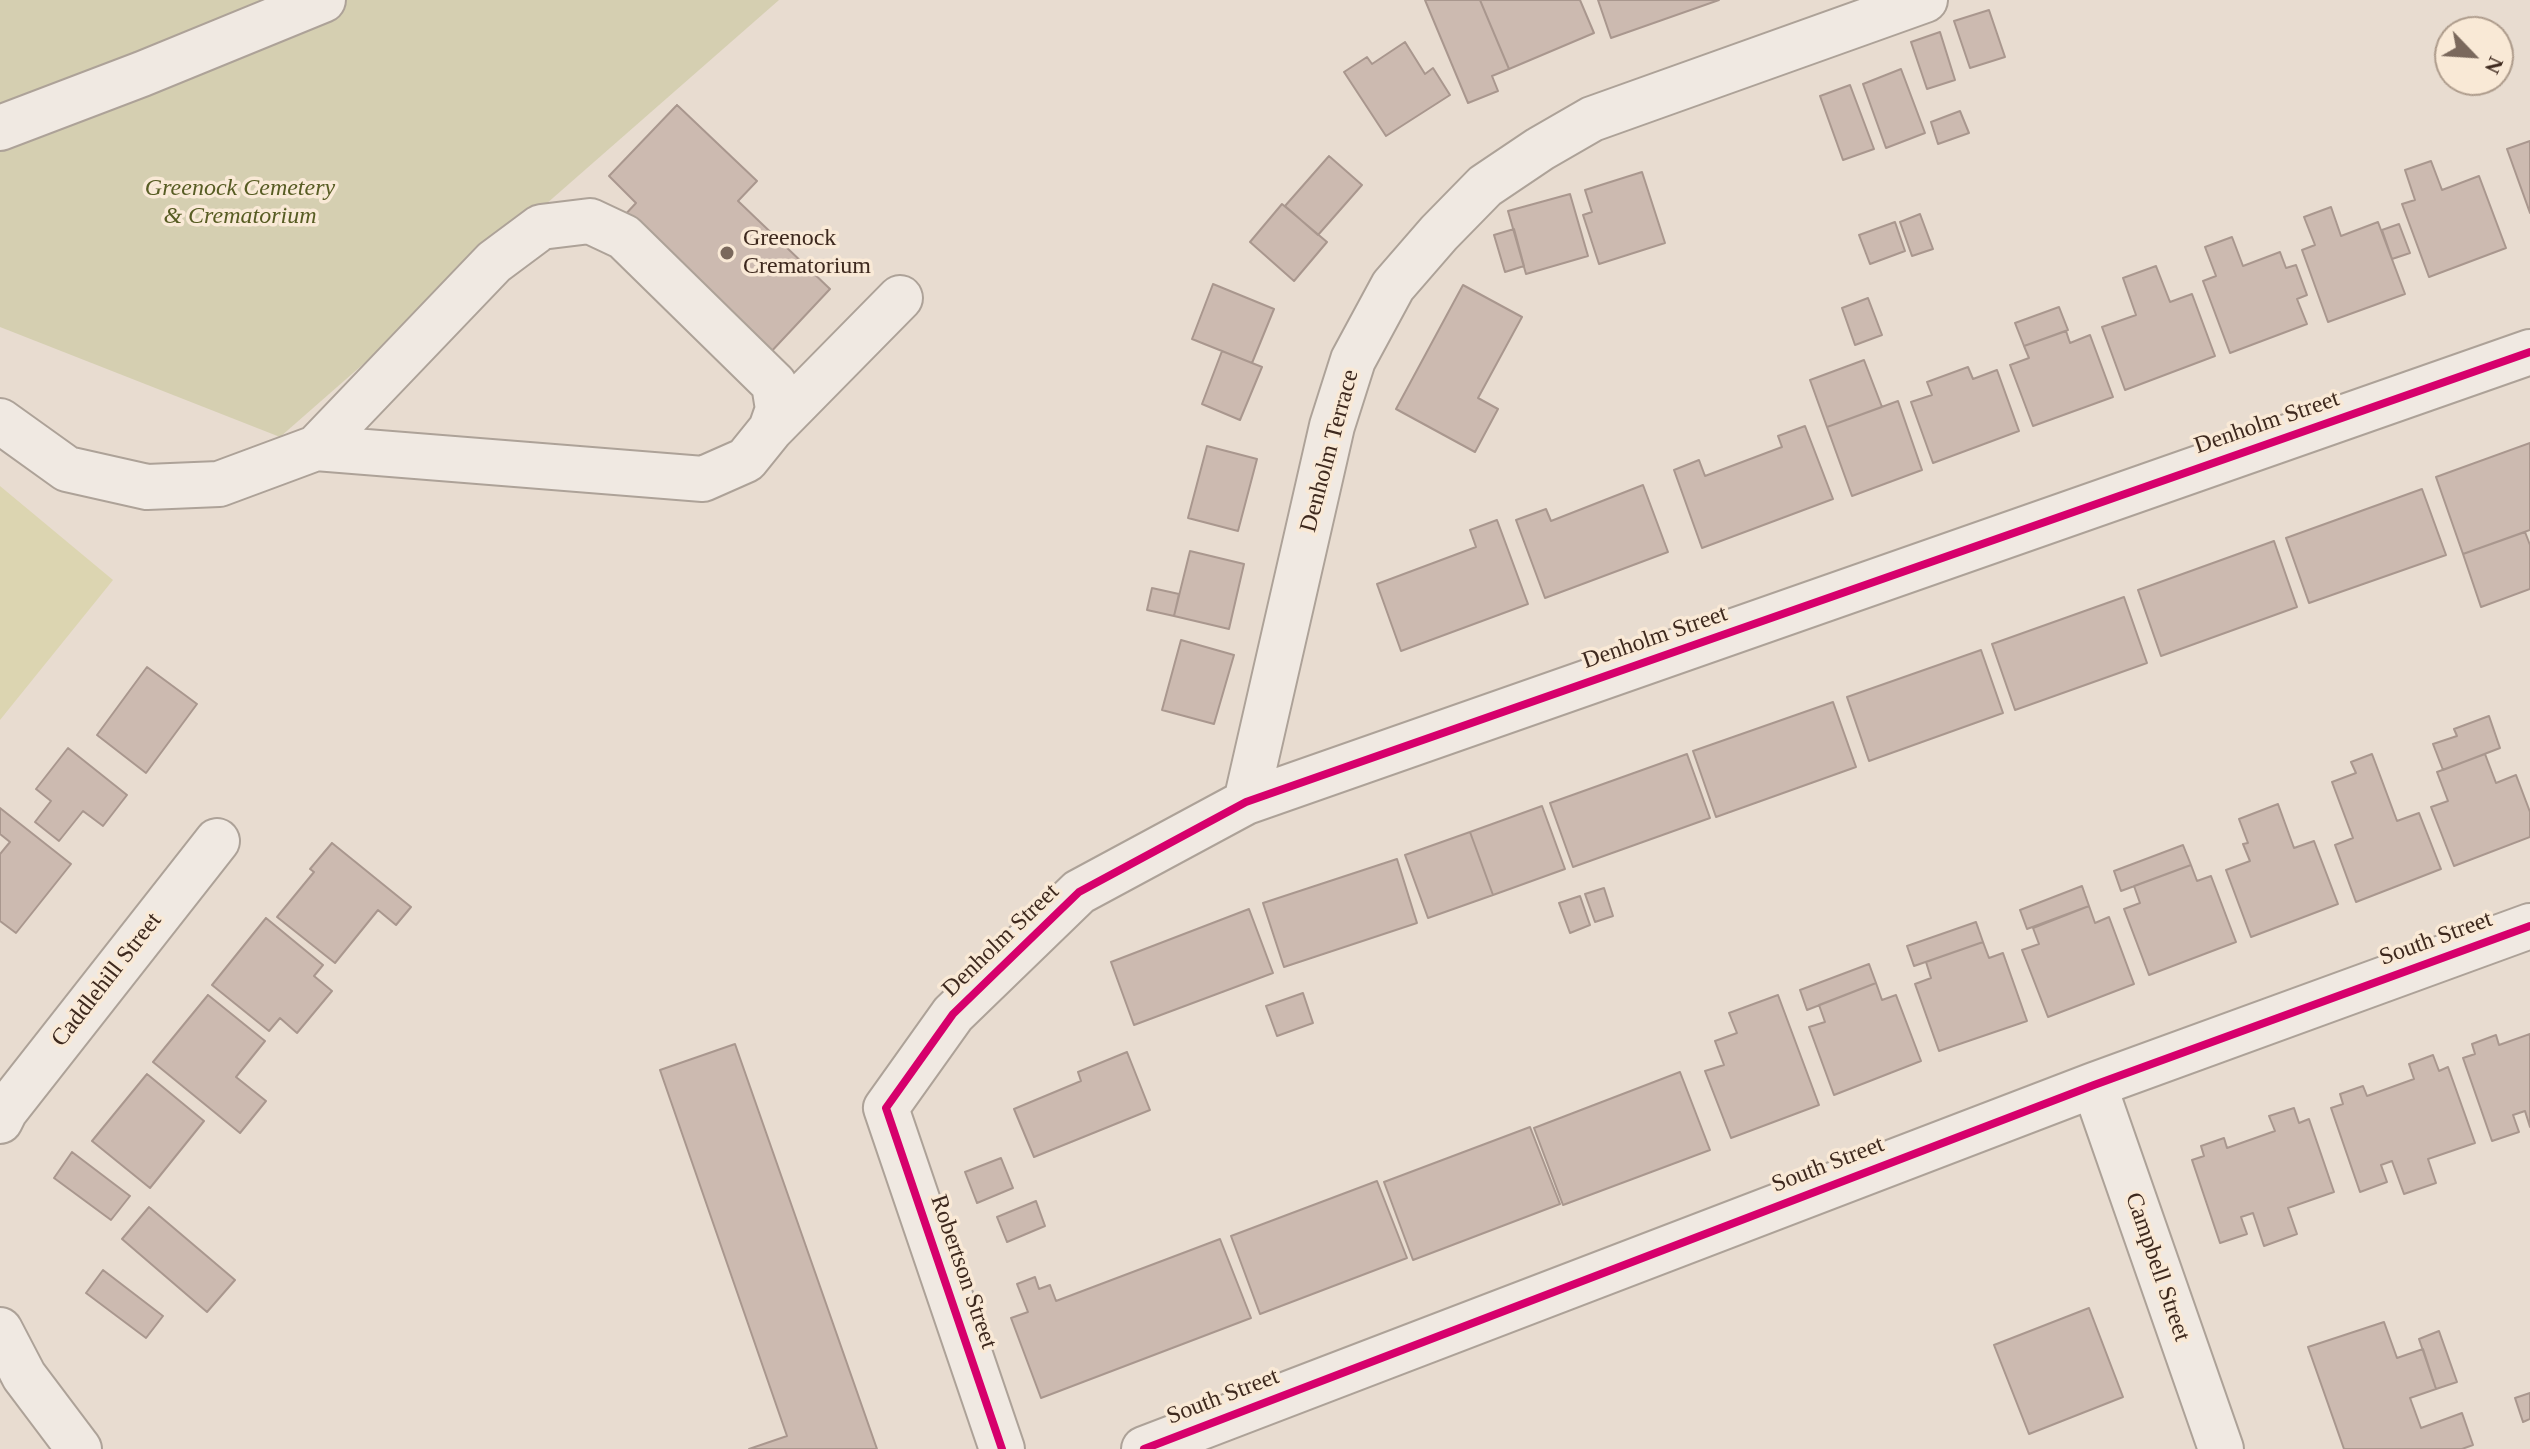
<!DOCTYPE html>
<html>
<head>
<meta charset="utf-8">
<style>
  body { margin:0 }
  #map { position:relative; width:2530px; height:1449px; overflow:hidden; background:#e8dcd0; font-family:"Times New Roman",serif }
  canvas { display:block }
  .north { position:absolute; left:2434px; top:16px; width:80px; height:80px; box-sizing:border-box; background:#f9e9d6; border:2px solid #ae9c8c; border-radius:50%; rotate:115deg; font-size:22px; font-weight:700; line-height:32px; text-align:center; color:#3e291e }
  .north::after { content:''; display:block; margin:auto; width:28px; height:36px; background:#7a685c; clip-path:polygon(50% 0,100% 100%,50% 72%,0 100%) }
</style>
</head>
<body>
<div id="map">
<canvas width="2530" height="1449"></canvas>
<div class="north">N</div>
</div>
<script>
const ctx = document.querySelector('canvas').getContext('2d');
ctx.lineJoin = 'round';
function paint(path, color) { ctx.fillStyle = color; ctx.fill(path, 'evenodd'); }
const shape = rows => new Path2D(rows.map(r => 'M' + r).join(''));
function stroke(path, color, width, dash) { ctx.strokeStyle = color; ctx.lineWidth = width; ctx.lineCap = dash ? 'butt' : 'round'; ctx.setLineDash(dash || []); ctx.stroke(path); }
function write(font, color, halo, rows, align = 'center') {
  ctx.font = font + ' "Times New Roman",serif'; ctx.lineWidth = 7; ctx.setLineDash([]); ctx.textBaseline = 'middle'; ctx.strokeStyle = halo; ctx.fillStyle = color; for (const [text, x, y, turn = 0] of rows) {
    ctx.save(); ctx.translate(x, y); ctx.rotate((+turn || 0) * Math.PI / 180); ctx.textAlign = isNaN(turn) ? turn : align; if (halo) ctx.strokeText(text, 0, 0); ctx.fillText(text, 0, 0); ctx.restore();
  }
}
paint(shape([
  [0,486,113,580,0,720]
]), '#dcd5b1');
paint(shape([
  [0,0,779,0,280,437,0,327]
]), '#d5cfb1');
const building = shape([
  [1425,0,1480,0,1509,69,1492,76,1498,91,1468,103,1425,0],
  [1480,0,1580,0,1594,33,1509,69,1480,0],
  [1598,0,1719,0,1611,38,1598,0],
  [1989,10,2005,57,1970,68,1954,21,1989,10],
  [1940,32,1955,80,1927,89,1911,42,1940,32],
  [1405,42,1425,74,1433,68,1450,95,1386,136,1344,72,1367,57,1372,64,1405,42],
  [1901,69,1925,133,1886,148,1863,84,1901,69],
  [1850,85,1874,149,1843,160,1820,96,1850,85],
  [677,105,757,181,738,201,830,289,768,355,623,217,636,203,609,176,677,105],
  [1960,111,1969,133,1938,144,1931,122,1960,111],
  [2530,141,2530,213,2507,149,2530,141],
  [1329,156,1362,185,1318,235,1285,206,1329,156],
  [2431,161,2442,190,2479,176,2506,248,2429,277,2402,204,2415,200,2405,170,2431,161],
  [1642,172,1665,243,1599,264,1583,215,1592,212,1585,190,1642,172],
  [1570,194,1588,256,1526,274,1508,211,1570,194],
  [1282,204,1327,242,1294,281,1250,242,1282,204],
  [2331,207,2341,236,2378,222,2405,294,2328,322,2302,250,2315,245,2304,217,2331,207],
  [1920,214,1933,249,1912,256,1900,222,1920,214],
  [1895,222,1905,251,1870,264,1859,235,1895,222],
  [2399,224,2410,253,2392,259,2382,230,2399,224],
  [1514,229,1524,266,1505,272,1494,235,1514,229],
  [2232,237,2243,266,2280,252,2286,268,2296,265,2307,295,2297,299,2307,324,2230,353,2203,281,2216,276,2205,247,2232,237],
  [2156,266,2170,302,2192,294,2215,356,2125,390,2102,327,2136,315,2123,278,2156,266],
  [1213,284,1274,309,1252,363,1192,339,1213,284],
  [1463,285,1522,317,1478,398,1498,409,1475,452,1396,409,1463,285],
  [1868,298,1882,335,1855,345,1842,308,1868,298],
  [2059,307,2068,330,2024,346,2015,323,2059,307],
  [2066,331,2070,343,2090,335,2113,397,2033,426,2010,365,2029,358,2024,346,2066,331],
  [1222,351,1262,367,1240,420,1202,404,1222,351],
  [1864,360,1882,407,1827,427,1810,380,1864,360],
  [1968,367,1973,379,1997,370,2019,431,1933,463,1911,402,1932,395,1927,382,1968,367],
  [1898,401,1922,470,1852,496,1827,427,1898,401],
  [1805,426,1833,499,1702,548,1674,470,1699,460,1705,476,1782,447,1778,436,1805,426],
  [2530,443,2530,530,2463,554,2436,477,2530,443],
  [1207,446,1257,459,1238,531,1188,518,1207,446],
  [1643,485,1668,552,1545,598,1516,520,1546,509,1551,521,1643,485],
  [2422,489,2446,555,2309,603,2286,538,2422,489],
  [1497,520,1528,604,1401,651,1377,584,1476,547,1470,530,1497,520],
  [2525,532,2530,545,2530,589,2481,607,2463,554,2525,532],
  [2274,541,2297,607,2161,656,2138,590,2274,541],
  [1190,551,1244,564,1229,629,1174,616,1190,551],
  [1152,588,1179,594,1174,616,1147,610,1152,588],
  [2124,597,2147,663,2015,710,1992,644,2124,597],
  [1181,640,1234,655,1214,724,1162,710,1181,640],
  [1981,650,2003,713,1869,761,1847,697,1981,650],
  [147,667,197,704,146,773,97,735,147,667],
  [1833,702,1856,767,1716,817,1693,751,1833,702],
  [2489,716,2500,748,2443,770,2433,744,2457,736,2454,729,2489,716],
  [68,748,127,795,103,826,83,811,59,841,35,822,51,801,36,789,68,748],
  [1687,754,1710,818,1573,867,1550,803,1687,754],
  [2372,754,2397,821,2419,813,2441,869,2356,902,2335,845,2353,838,2332,782,2356,773,2351,762,2372,754],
  [2485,754,2496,783,2516,775,2530,812,2530,837,2454,866,2431,807,2448,801,2437,772,2485,754],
  [2278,804,2294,848,2314,841,2338,904,2251,937,2226,870,2250,861,2243,844,2248,843,2239,819,2278,804],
  [1542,806,1565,869,1493,895,1470,832,1542,806],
  [0,808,71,864,16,933,0,921,0,854,10,842,0,834,0,808],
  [1470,832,1493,895,1428,918,1405,855,1470,832],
  [332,843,411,907,396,925,378,910,335,963,277,917,314,872,310,869,332,843],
  [2183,845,2191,865,2121,891,2114,871,2183,845],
  [1397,859,1417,923,1284,967,1263,903,1397,859],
  [2191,865,2197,881,2211,876,2236,942,2149,975,2124,909,2140,903,2134,886,2191,865],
  [2082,886,2089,906,2027,929,2020,910,2082,886],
  [1604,888,1613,916,1595,922,1585,894,1604,888],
  [1580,896,1590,925,1570,933,1559,903,1580,896],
  [2089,906,2095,923,2109,917,2134,984,2048,1017,2022,950,2039,944,2033,928,2089,906],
  [1249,909,1273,973,1134,1025,1111,962,1249,909],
  [266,918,323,965,314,976,332,991,297,1033,280,1018,269,1031,212,985,266,918],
  [1976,922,1983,942,1914,966,1907,946,1976,922],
  [1983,942,1989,958,2003,953,2027,1021,1939,1051,1915,984,1931,978,1926,962,1983,942],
  [1869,964,1876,983,1807,1010,1800,990,1869,964],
  [1876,983,1882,1000,1896,995,1921,1061,1834,1095,1809,1027,1825,1022,1819,1005,1876,983],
  [1303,993,1313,1023,1277,1036,1266,1006,1303,993],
  [208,995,265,1041,236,1077,266,1101,240,1133,153,1062,208,995],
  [1778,995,1819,1105,1731,1138,1705,1071,1724,1065,1715,1041,1737,1033,1729,1013,1778,995],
  [2530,1034,2530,1127,2525,1111,2513,1115,2519,1132,2492,1141,2463,1058,2475,1054,2472,1044,2496,1035,2499,1045,2530,1034],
  [735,1044,877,1449,749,1449,787,1436,660,1070,735,1044],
  [1127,1052,1150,1110,1034,1157,1014,1109,1081,1081,1078,1072,1127,1052],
  [2433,1055,2439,1071,2448,1067,2475,1143,2428,1159,2436,1183,2404,1194,2392,1161,2381,1165,2387,1182,2360,1192,2331,1108,2343,1104,2340,1094,2363,1086,2367,1096,2414,1079,2409,1064,2433,1055],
  [1680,1072,1710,1150,1563,1205,1534,1128,1680,1072],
  [147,1074,204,1121,150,1188,92,1141,147,1074],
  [2294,1108,2299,1123,2309,1119,2334,1192,2288,1208,2297,1234,2264,1246,2253,1213,2241,1217,2247,1234,2220,1243,2192,1160,2204,1156,2201,1146,2224,1138,2227,1148,2275,1131,2269,1116,2294,1108],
  [1530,1127,1560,1204,1413,1260,1384,1182,1530,1127],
  [72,1152,130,1196,111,1220,54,1178,72,1152],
  [1001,1158,1013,1188,977,1203,965,1172,1001,1158],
  [1377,1181,1407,1258,1260,1314,1231,1236,1377,1181],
  [1036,1201,1045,1226,1007,1242,997,1217,1036,1201],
  [149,1207,235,1280,207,1312,122,1239,149,1207],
  [1220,1239,1251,1318,1041,1398,1011,1318,1028,1312,1017,1284,1035,1277,1039,1289,1050,1285,1056,1301,1220,1239],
  [103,1270,163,1316,146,1338,86,1293,103,1270],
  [2089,1308,2123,1397,2029,1434,1994,1345,2089,1308],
  [2384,1322,2397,1358,2423,1349,2436,1389,2410,1398,2421,1428,2462,1413,2473,1445,2462,1449,2344,1449,2308,1347,2384,1322],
  [2439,1331,2457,1382,2436,1389,2419,1339,2439,1331],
  [2530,1393,2530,1419,2523,1422,2515,1398,2530,1393]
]);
paint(building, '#ccbab0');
stroke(building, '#a9978e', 2);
const minor = shape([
  [0,128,142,74,323,0],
  [0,421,67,469,147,487,219,484,316,448,703,479,746,460,771,429,778,409,774,384,624,237,590,221,541,227,494,262,316,448],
  [771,429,900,298],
  [1246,802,1332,426,1353,360,1393,286,1439,233,1485,186,1540,149,1592,119,1925,0],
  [2094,1085,2221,1449],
  [0,1121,5,1111,217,841],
  [0,1330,24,1376,79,1449],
  [1002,1449,886,1108,953,1014,1079,892,1246,802,2530,352],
  [1144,1449,2094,1085,2530,926]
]);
stroke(minor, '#ada298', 48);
stroke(minor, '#f0e9e2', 44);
stroke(shape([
  [1002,1449,886,1108,953,1014,1079,892,1246,802,2530,352],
  [1144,1449,2094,1085,2530,926]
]), '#d6006c', 8);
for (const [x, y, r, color] of [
  [727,253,8,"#7a685c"]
]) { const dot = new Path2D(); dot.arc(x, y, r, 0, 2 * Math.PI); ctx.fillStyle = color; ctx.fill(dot); stroke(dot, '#f9e9d6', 3); }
write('italic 24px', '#575c23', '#f9e9d6', [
  ["Greenock Cemetery",240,189],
  ["& Crematorium",240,217]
]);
write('24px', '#3e291e', '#f9e9d6', [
  ["Greenock",743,239],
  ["Crematorium",743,267]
], 'left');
write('24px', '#3e291e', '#f9e9d6', [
  ["Denholm Street",2267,423,-19],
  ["Denholm Terrace",1330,451,-75],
  ["Denholm Street",1655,638,-19],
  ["South Street",2436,939,-20],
  ["Denholm Street",1001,941,-44],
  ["Caddlehill Street",107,980,-52],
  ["South Street",1828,1165,-21],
  ["Campbell Street",2157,1267,71],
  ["Robertson Street",963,1272,71],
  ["South Street",1223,1397,-21]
]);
</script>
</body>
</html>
